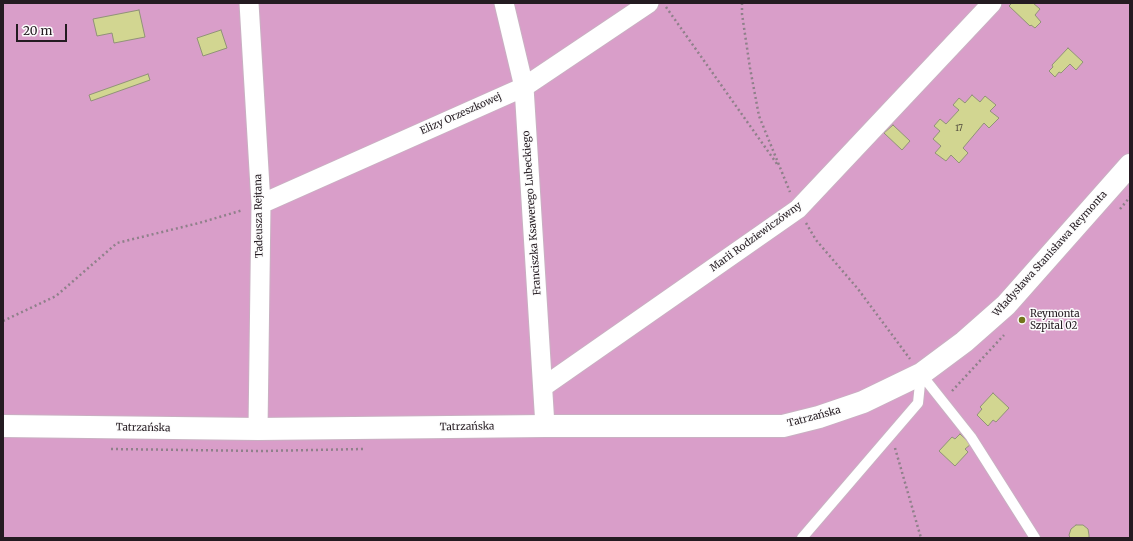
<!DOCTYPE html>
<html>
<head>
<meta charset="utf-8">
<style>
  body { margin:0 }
  #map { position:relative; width:1133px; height:541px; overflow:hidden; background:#fde8f7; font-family:Merriweather,serif }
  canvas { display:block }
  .frame { position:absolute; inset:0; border:4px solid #241b21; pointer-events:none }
  .scale { position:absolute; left:16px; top:24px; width:51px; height:18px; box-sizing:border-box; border:2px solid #241b21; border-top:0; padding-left:5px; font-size:12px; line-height:14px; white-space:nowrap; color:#241b21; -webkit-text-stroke:3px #fcfcfc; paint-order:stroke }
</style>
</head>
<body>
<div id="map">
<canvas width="1133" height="541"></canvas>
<div class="frame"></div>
<div class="scale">20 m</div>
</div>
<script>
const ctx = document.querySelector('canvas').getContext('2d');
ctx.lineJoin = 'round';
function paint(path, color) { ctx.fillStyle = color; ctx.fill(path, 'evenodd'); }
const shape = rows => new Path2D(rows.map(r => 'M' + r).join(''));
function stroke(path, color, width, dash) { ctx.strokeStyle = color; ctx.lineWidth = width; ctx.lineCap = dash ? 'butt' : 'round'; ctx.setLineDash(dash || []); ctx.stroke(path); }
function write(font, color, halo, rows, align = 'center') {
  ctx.font = font + ' Merriweather,serif'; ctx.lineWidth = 3; ctx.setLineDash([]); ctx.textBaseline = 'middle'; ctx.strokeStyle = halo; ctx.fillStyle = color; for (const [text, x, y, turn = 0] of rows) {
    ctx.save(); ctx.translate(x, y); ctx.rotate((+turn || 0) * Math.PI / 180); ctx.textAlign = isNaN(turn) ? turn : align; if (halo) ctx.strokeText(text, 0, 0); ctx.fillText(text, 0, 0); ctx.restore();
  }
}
paint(shape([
  [3,3,1130,3,1130,538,3,538]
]), '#d99ec9');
const building = shape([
  [1012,3,1033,3,1040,9,1035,15,1041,22,1035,28,1031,25,1030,26,1009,6,1012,3],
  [139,10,145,37,114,43,112,33,97,36,93,19,139,10],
  [221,30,227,48,203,56,197,38,221,30],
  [1068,48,1083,62,1076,70,1070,64,1061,73,1059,72,1055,77,1049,71,1053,67,1052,65,1068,48],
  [148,74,150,80,91,101,89,95,148,74],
  [972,95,980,102,985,96,996,105,990,111,999,118,989,128,984,123,963,148,968,153,959,163,951,155,946,161,935,153,941,146,933,139,940,131,934,126,940,119,946,124,959,110,953,105,959,98,965,103,972,95],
  [893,125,910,141,902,150,884,133,893,125],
  [993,393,1009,408,996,422,993,420,988,426,977,415,982,409,980,407,993,393],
  [960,434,971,444,965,449,968,452,955,466,939,451,952,437,955,439,960,434],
  [1076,525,1083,525,1088,529,1089,535,1089,538,1070,538,1069,535,1071,529,1076,525]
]);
paint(building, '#d2d691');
stroke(building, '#919378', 1);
const lane = shape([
  [921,374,971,437,1035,538],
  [802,538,918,403,921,374]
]);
const street = shape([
  [249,3,261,204,258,429],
  [504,3,524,87,545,426],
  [261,204,524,87,649,3],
  [543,387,798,209,992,3]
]);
const secondary = shape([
  [3,426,258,429,545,426,783,426,819,417,863,402,921,374,964,342,1006,305,1130,165]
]);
stroke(lane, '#c9b0c2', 12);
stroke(street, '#c9b0c2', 21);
stroke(secondary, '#c9b0c2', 24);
stroke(shape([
  [742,3,742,14,750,68,759,116,790,192],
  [666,7,777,164],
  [1120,209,1130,197],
  [806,223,816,240,858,289,910,359],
  [3,321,56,296,117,243,199,223,243,210],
  [952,391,1004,335],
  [895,448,921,538],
  [111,449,262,451,363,449]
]), '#8f808a', 2.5, [2, 3]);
stroke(lane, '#fff', 10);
stroke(street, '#fff', 19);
stroke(secondary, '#fff', 22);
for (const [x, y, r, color] of [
  [1022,320,4,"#72751b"]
]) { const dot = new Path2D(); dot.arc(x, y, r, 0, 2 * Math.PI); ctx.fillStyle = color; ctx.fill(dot); stroke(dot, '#fcfcfc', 1.5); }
write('8px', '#504a3d', null, [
  ["17",959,129]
]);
write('10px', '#241b21', '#fcfcfc', [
  ["Elizy Orzeszkowej",461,114,-24],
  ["Franciszka Ksawerego Lubeckiego",532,213,-94],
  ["Tadeusza Rejtana",259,216,-91],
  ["Marii Rodziewiczówny",756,237,-36],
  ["Władysława Stanisława Reymonta",1050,254,-48],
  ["Tatrzańska",814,417,-15],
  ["Tatrzańska",467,427,-1],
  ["Tatrzańska",143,428,1]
]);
write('10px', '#241b21', '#fcfcfc', [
  ["Reymonta",1030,314],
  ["Szpital 02",1030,326]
], 'left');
</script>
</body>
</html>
